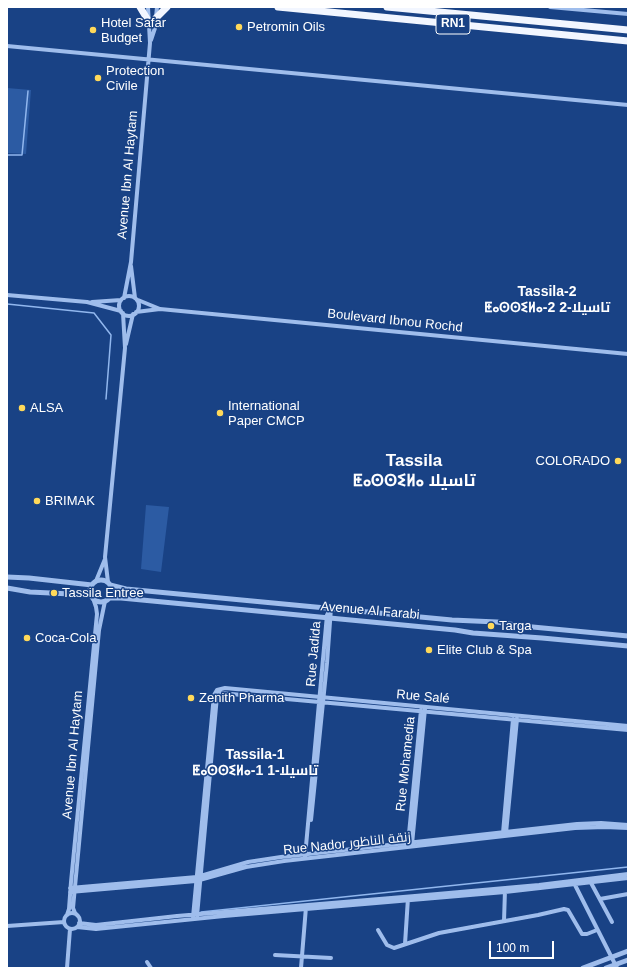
<!DOCTYPE html>
<html>
<head>
<meta charset="utf-8">
<style>
  body { margin:0 }
  #map { position:relative; width:635px; height:975px; overflow:hidden; background:#194285; font-family:Helvetica,sans-serif }
  canvas { display:block }
  .frame { position:absolute; inset:0; border:8px solid #fff; pointer-events:none }
  .scale { position:absolute; left:489px; top:941px; width:65px; height:18px; box-sizing:border-box; border:2px solid #fff; border-top:0; padding-left:5px; font-size:12px; line-height:14px; white-space:nowrap; color:#fff; -webkit-text-stroke:3px #194285; paint-order:stroke }
</style>
</head>
<body>
<div id="map">
<canvas width="635" height="975"></canvas>
<div class="frame"></div>
<div class="scale">100 m</div>
</div>
<script>
const ctx = document.querySelector('canvas').getContext('2d');
ctx.lineJoin = 'round';
function paint(path, color) { ctx.fillStyle = color; ctx.fill(path, 'evenodd'); }
const shape = rows => new Path2D(rows.map(r => 'M' + r).join(''));
function stroke(path, color, width, dash) { ctx.strokeStyle = color; ctx.lineWidth = width; ctx.lineCap = dash ? 'butt' : 'round'; ctx.setLineDash(dash || []); ctx.stroke(path); }
function write(font, color, halo, rows, align = 'center') {
  ctx.font = font + ' Helvetica,Cairo,"Noto Sans Tifinagh",sans-serif'; ctx.lineWidth = 3; ctx.setLineDash([]); ctx.textBaseline = 'middle'; ctx.strokeStyle = halo; ctx.fillStyle = color; for (const [text, x, y, turn = 0] of rows) {
    ctx.save(); ctx.translate(x, y); ctx.rotate((+turn || 0) * Math.PI / 180); ctx.textAlign = isNaN(turn) ? turn : align; if (halo) ctx.strokeText(text, 0, 0); ctx.fillText(text, 0, 0); ctx.restore();
  }
}
paint(shape([
  [7,88,31,90,26,154,7,153],
  [146,505,169,507,161,572,141,569]
]), '#2c5ba3');
stroke(shape([
  [7,155,22,155,28,91],
  [7,304,94,313,111,335,106,399],
  [201,912,628,867]
]), '#91b7ee', 1.5);
stroke(shape([
  [550,7,628,14],
  [151,40,155,28,157,7],
  [7,46,628,105],
  [131,266,135,298],
  [7,295,87,302,121,311],
  '119 306a10 10 0 1 1 20 0a10 10 0 1 1-20 0Z',
  [124,298,131,262,150,43,148,7],
  [138,300,160,309],
  [92,302,121,300],
  [136,312,160,309,628,354],
  [126,344,133,314],
  [96,581,105,559],
  [108,582,105,557,125,348,123,313],
  [217,690,225,688,628,726],
  [220,693,628,730],
  [311,820,327,663,331,608],
  [503,833,513,719],
  [506,833,517,719],
  [408,844,421,710],
  [412,844,425,709],
  [305,857,327,615,331,608],
  [590,881,612,922],
  [574,883,617,968],
  [70,888,197,877,248,862,281,857,577,824,601,823,628,825],
  [70,892,196,881,246,867,284,861,575,828,605,827,628,828],
  [600,899,628,894],
  '64 921a8 8 0 1 1 16 0a8 8 0 1 1-16 0Z',
  [67,915,69,909,71,882,97,614,96,607,93,598],
  [78,916,75,913,73,908,99,630,105,601],
  [197,916,217,696,220,693],
  [193,917,214,695,217,690],
  [504,921,505,890],
  [79,923,96,925,177,916,415,896,539,885,628,874],
  [7,926,64,922],
  [77,927,96,929,224,916,505,892,628,878],
  [378,930,387,945,394,948,439,933,538,915,564,909,568,910,582,934,587,934,597,930],
  [405,944,408,898],
  [275,955,331,958],
  [147,962,151,968],
  [67,968,70,929],
  [301,968,306,907]
]), '#9fbdec', 4);
stroke(shape([
  [7,577,29,578,92,585],
  '90 591a11 11 0 1 1 22 0a11 11 0 1 1-22 0Z',
  [110,585,126,589,452,620,497,622,522,626,628,636],
  [7,588,30,592,91,595],
  [110,598,121,598,455,630,473,633,542,638,628,646],
  [583,968,628,951],
  [606,968,628,960]
]), '#9fbdec', 5);
stroke(shape([
  [140,7,149,22],
  [278,7,628,41],
  [387,7,628,30],
  [156,18,167,7]
]), '#f2f6ff', 7);
for (const [x, y, r, color] of [
  [239,27,4,"#ffd95a"],
  [93,30,4,"#ffd95a"],
  [98,78,4,"#ffd95a"],
  [22,408,4,"#ffd95a"],
  [220,413,4,"#ffd95a"],
  [618,461,4,"#ffd95a"],
  [37,501,4,"#ffd95a"],
  [54,593,4,"#ffd95a"],
  [491,626,4,"#ffd95a"],
  [27,638,4,"#ffd95a"],
  [429,650,4,"#ffd95a"],
  [191,698,4,"#ffd95a"]
]) { const dot = new Path2D(); dot.arc(x, y, r, 0, 2 * Math.PI); ctx.fillStyle = color; ctx.fill(dot); stroke(dot, '#194285', 1.5); }
for (const [x, y, w] of [
  [453,24,34]
]) { const box = new Path2D(); box.roundRect(x - w / 2, y - 10, w, 20, 3); ctx.fillStyle = '#194285'; ctx.fill(box); stroke(box, '#fff', 1); }
write('bold 12px', '#fff', null, [
  ["RN1",453,24]
]);
write('13px', '#fff', '#194285', [
  ["Hotel Safar",101,23],
  ["Budget",101,38],
  ["Petromin Oils",247,27],
  ["Protection",106,71],
  ["Civile",106,86],
  ["International",228,406],
  ["Paper CMCP",228,421],
  ["ALSA",30,408],
  ["COLORADO",610,461,"right"],
  ["BRIMAK",45,501],
  ["Tassila Entree",62,593],
  ["Targa",499,626],
  ["Coca-Cola",35,638],
  ["Elite Club & Spa",437,650],
  ["Zenith Pharma",199,698]
], 'left');
write('13px', '#fff', '#194285', [
  ["Avenue Ibn Al Haytam",128,175,-85],
  ["Boulevard Ibnou Rochd",395,321,6],
  ["Avenue Al Farabi",370,611,5],
  ["Rue Jadida",314,654,-85],
  ["Rue Salé",423,697,5],
  ["Avenue Ibn Al Haytam",73,755,-85],
  ["Rue Mohamedia",406,764,-84],
  ["Rue Nador زنقة الناظور",347,844,-6]
]);
write('bold 14px', '#fff', '#194285', [
  ["Tassila-2",547,292],
  ["ⵟⴰⵙⵙⵉⵍⴰ-2 2-تاسيلا",547,308],
  ["Tassila-1",255,755],
  ["ⵟⴰⵙⵙⵉⵍⴰ-1 1-تاسيلا",255,771]
]);
write('bold 17px', '#fff', '#194285', [
  ["Tassila",414,461],
  ["ⵟⴰⵙⵙⵉⵍⴰ تاسيلا",414,481]
]);
</script>
</body>
</html>
